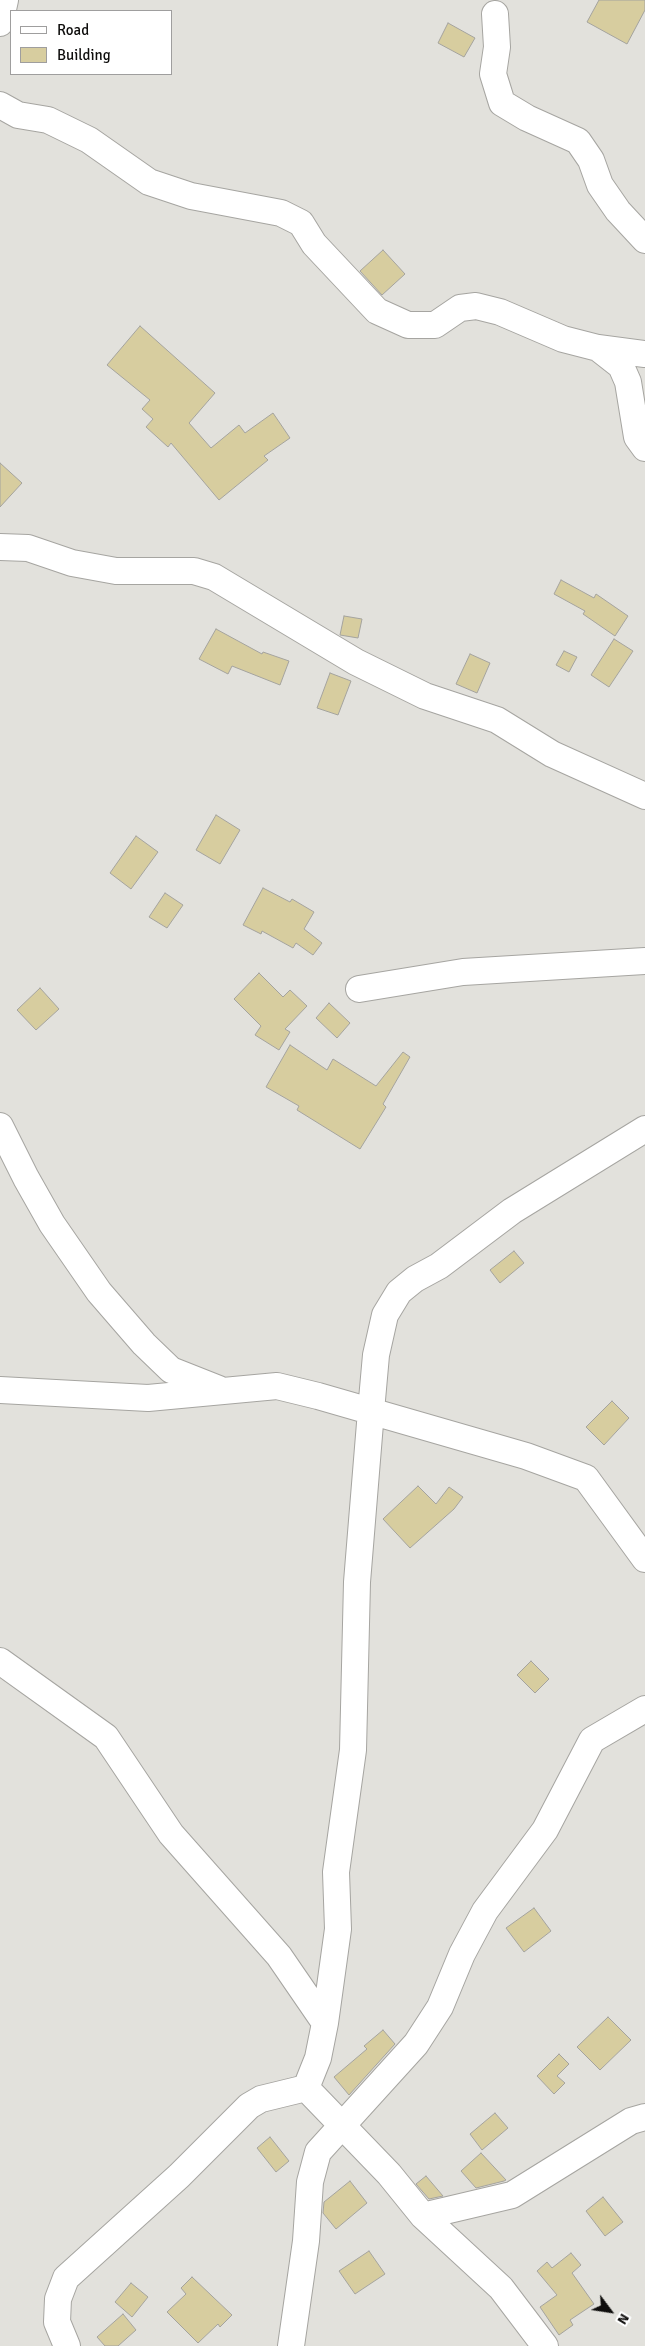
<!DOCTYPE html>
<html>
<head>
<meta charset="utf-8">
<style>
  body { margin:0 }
  #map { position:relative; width:645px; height:2346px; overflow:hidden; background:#e2e1dc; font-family:Signika,sans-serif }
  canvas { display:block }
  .legend { position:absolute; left:10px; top:10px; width:162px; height:65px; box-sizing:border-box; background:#fff; border:1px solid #9f9e9e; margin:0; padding:6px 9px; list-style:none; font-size:15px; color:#0e0d0c }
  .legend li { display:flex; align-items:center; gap:10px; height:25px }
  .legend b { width:25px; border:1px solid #9f9e9e }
  .north { position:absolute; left:585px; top:2286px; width:50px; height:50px; -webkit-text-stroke:4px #fff; paint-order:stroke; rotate:121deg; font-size:14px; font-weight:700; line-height:20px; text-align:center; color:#0e0d0c }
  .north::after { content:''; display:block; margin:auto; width:18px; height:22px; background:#0e0d0c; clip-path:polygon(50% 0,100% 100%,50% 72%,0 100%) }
</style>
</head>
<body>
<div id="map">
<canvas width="645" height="2346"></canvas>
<ul class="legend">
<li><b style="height:6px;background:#fff"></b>Road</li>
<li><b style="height:14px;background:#d7cd9f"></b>Building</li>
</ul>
<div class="north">N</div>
</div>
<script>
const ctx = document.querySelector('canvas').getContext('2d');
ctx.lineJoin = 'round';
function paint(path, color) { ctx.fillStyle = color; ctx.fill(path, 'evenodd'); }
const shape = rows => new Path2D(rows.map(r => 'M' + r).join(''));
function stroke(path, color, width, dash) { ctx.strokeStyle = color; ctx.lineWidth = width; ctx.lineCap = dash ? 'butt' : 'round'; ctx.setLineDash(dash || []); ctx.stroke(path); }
const building = shape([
  [599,0,645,0,645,10,627,44,587,22,599,0],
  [448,23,475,38,464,57,438,43,448,23],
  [383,250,405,274,382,295,360,271,383,250],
  [140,326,215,393,189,423,211,448,239,425,245,433,273,413,290,438,264,456,268,460,219,500,171,443,168,447,146,427,153,419,142,409,150,400,107,365,140,326],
  [0,463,22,483,0,507,0,463],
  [561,580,594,598,596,594,628,616,615,636,583,614,585,611,554,594,561,580],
  [344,616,362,619,358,638,340,635,344,616],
  [216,629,262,654,263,652,289,661,280,685,232,666,228,674,199,659,216,629],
  [614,639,633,651,609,687,591,675,614,639],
  [564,651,577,657,569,672,556,665,564,651],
  [470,654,490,663,477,693,456,684,470,654],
  [330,673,351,681,338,715,317,708,330,673],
  [216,815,240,830,220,864,196,850,216,815],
  [136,836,158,852,131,889,110,873,136,836],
  [263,888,290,902,292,899,314,912,304,929,322,943,313,955,296,943,293,948,262,931,261,934,243,925,263,888],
  [165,893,183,905,167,928,149,917,165,893],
  [259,973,283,997,290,990,307,1006,285,1029,290,1032,279,1050,255,1035,261,1026,234,999,259,973],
  [40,988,59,1009,36,1030,17,1010,40,988],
  [329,1003,350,1023,337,1038,316,1018,329,1003],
  [290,1045,327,1070,333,1059,376,1086,403,1052,410,1057,383,1104,386,1107,360,1149,297,1110,299,1106,266,1087,290,1045],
  [514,1251,524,1263,500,1283,490,1270,514,1251],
  [612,1401,629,1418,604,1445,586,1427,612,1401],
  [418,1486,436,1504,449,1487,463,1497,454,1509,410,1548,383,1519,418,1486],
  [531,1661,549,1679,535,1693,517,1675,531,1661],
  [534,1908,551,1931,524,1952,506,1928,534,1908],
  [608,2017,631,2040,600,2070,577,2047,608,2017],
  [383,2030,395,2044,349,2095,334,2077,367,2049,364,2046,383,2030],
  [559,2054,569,2064,557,2076,565,2083,554,2094,537,2076,559,2054],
  [495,2113,508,2128,482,2150,470,2134,495,2113],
  [270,2137,289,2161,276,2172,257,2148,270,2137],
  [481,2153,506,2180,504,2181,476,2188,461,2171,481,2153],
  [426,2176,443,2196,429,2199,416,2184,426,2176],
  [350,2181,367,2203,336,2229,323,2213,324,2202,350,2181],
  [603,2197,623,2222,605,2236,586,2211,603,2197],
  [369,2251,385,2274,355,2294,339,2271,369,2251],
  [571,2253,581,2265,572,2273,594,2304,570,2320,573,2325,559,2335,540,2307,557,2295,537,2271,547,2262,552,2268,571,2253],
  [192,2277,232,2315,220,2327,218,2324,198,2343,167,2312,186,2294,181,2288,192,2277],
  [131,2283,148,2297,132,2317,115,2302,131,2283],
  [123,2314,136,2330,118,2346,105,2346,97,2337,123,2314]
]);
paint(building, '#d7cd9f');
stroke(building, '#a4a39e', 1);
const minor = shape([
  [495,14,497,47,493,74,502,103,527,118,578,141,591,160,600,185,618,211,645,240],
  [0,23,5,0],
  [0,105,18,115,48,120,89,140,149,182,191,196,281,213,301,223,314,244,377,311,408,325,435,325,460,308,476,306,500,312,563,339,598,348,645,354],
  [598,348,621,366,628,382,637,437,645,448],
  [0,547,28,548,72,563,116,571,194,571,214,577,356,662,425,696,497,720,552,754,645,796],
  [359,989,463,972,645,961],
  [0,1126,26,1178,52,1224,99,1292,144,1344,171,1370,219,1389],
  [0,1390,148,1398,277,1386,318,1396,526,1456,586,1478,645,1559],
  [0,1661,106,1737,171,1834,279,1956,325,2023,318,2058,306,2088,261,2099,249,2106,179,2176,66,2278,58,2299,57,2322,67,2346],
  [325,2023,338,1929,336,1872,353,1750,357,1582,371,1411,376,1355,385,1315,399,1292,415,1279,439,1266,512,1211,645,1129],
  [306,2088,389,2174,423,2216,501,2288,545,2346],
  [423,2216,512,2195,631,2121,645,2117],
  [291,2346,306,2241,310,2182,318,2152,416,2044,440,2007,462,1954,485,1911,545,1830,592,1740,645,1709]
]);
stroke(minor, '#a6a5a1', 28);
stroke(minor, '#fff', 26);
</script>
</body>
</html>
